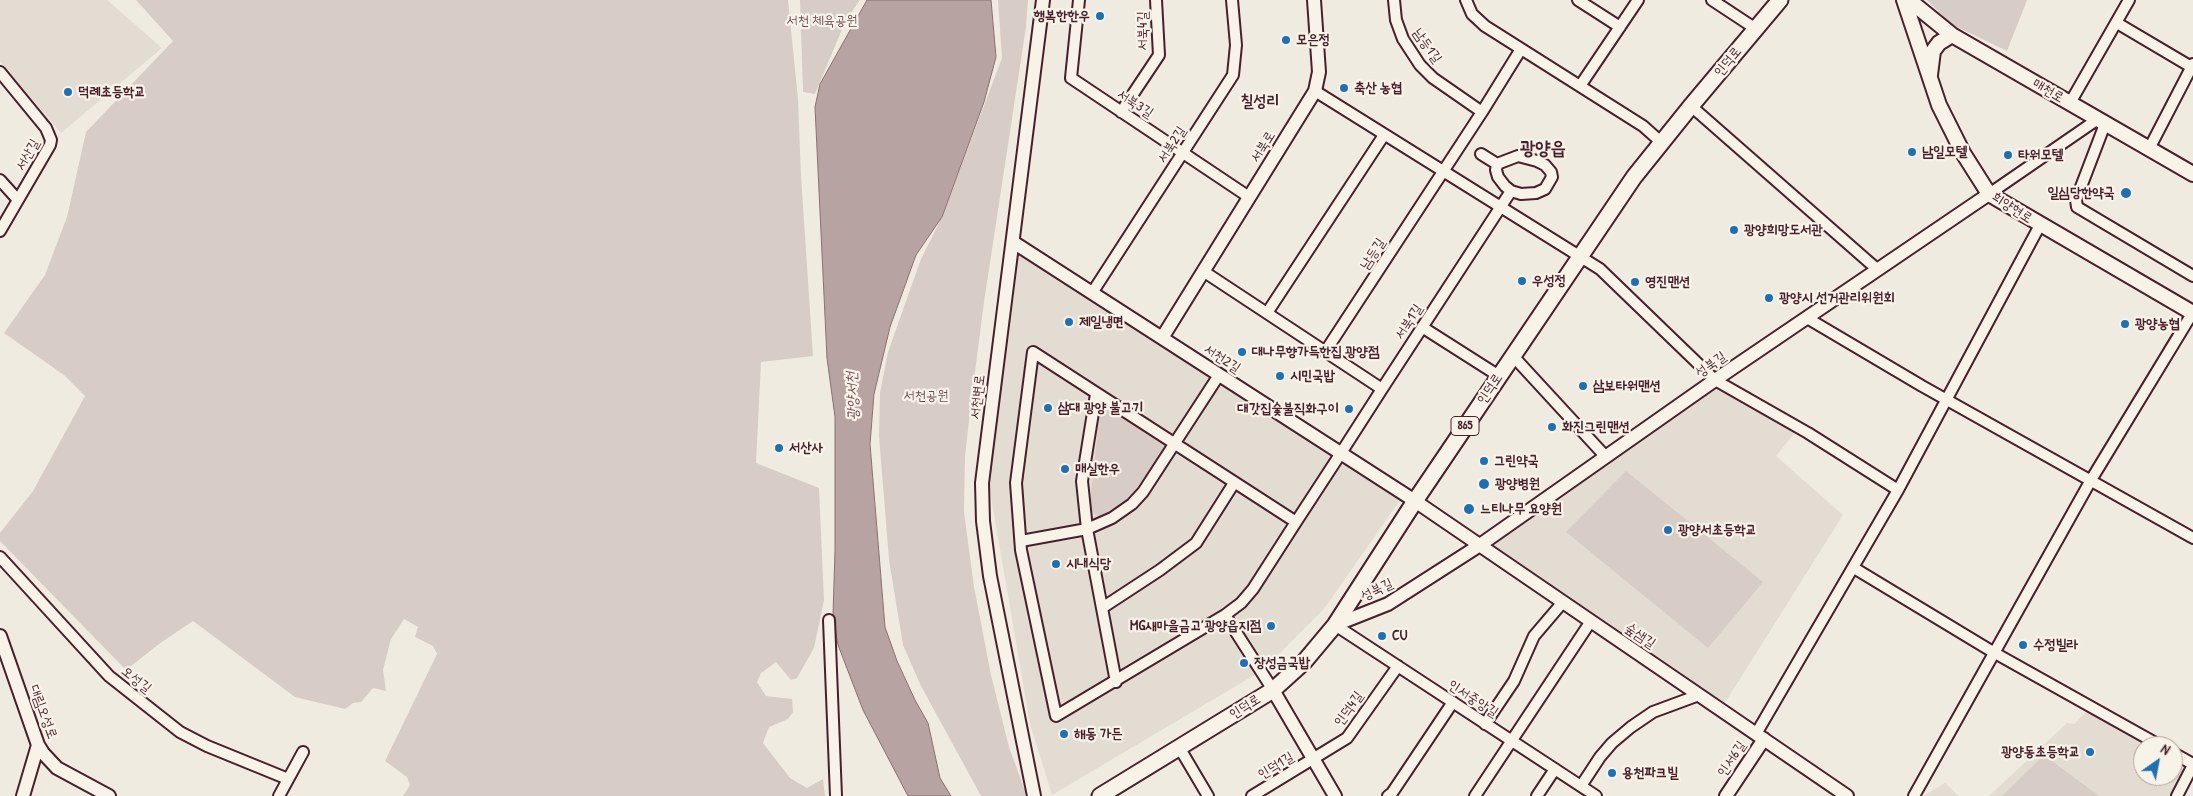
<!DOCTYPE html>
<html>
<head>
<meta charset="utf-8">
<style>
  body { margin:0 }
  #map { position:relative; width:2193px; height:796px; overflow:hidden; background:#f0ebe0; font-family:"Patrick Hand",sans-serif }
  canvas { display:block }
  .north { position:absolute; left:2133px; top:736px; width:50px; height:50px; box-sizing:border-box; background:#f7f3e8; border:1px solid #b29e9c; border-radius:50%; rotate:33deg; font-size:14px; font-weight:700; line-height:20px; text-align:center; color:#4a1f2b }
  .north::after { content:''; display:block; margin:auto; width:18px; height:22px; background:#1f6fb2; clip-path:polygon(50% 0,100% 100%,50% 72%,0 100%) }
</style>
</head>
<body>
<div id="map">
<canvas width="2193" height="796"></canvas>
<div class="north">N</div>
</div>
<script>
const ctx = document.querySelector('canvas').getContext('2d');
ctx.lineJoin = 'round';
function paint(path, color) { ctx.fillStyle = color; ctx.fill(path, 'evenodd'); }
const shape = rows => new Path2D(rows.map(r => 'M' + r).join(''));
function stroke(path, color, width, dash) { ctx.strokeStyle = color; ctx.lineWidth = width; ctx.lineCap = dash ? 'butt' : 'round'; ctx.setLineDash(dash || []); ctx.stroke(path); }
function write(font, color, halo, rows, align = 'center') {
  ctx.font = font + ' "Patrick Hand","Poor Story",sans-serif'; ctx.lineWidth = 4.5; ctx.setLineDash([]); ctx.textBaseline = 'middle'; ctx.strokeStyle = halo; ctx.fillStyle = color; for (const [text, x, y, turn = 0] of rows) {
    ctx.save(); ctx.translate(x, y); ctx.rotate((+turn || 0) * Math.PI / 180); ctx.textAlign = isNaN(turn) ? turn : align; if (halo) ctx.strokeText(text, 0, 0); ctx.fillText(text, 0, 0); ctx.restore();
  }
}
paint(shape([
  [0,0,107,0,162,48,61,133,0,61],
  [1015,251,1401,499,1324,609,1263,670,1052,795,1030,724,989,485],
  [1715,380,1796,431,1776,456,1843,515,1721,709,1480,545],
  [2088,710,2152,746,2143,746,2143,776,2173,776,2173,758,2180,762,2185,774,2173,796,1989,796,2067,723,2074,724],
  [1945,783,1959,796,1923,796]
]), '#e3dcd2');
paint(shape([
  [136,0,788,0,798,99,801,176,813,356,761,362,756,463,819,488,824,600,814,648,797,678,791,680,776,662,761,673,757,682,766,696,792,699,793,712,788,719,769,727,763,743,790,778,807,788,823,779,825,796,403,796,410,785,407,777,385,761,437,654,433,646,415,637,418,627,404,619,391,639,383,670,386,691,373,688,361,702,353,703,345,709,295,697,193,621,159,644,126,670,0,541,0,533,33,491,85,396,64,375,4,333,45,275,67,217,86,132,173,41],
  [800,0,860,0,846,20,815,94,803,92],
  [998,0,1028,0,1026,27,984,302,971,403,965,456,964,512,974,587,991,675,1009,747,1025,791,1025,796,981,796,921,686,903,645,889,560,879,436,880,393,888,352,921,259,942,217,1002,58],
  [1927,0,2027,0,2007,51,1951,24],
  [1103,407,1110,408,1167,446,1133,493,1123,503,1099,517,1091,511,1091,493,1100,410],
  [1626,471,1763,582,1708,648,1566,532],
  [2044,755,2099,796,2002,796]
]), '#d8cdc6');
const water = shape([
  [867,0,991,0,996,57,984,102,942,217,916,255,890,327,874,394,870,444,885,627,897,661,915,700,928,723,940,778,951,796,908,796,863,710,838,645,833,615,835,550,835,417,827,358,815,107,820,84,867,0]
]);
paint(water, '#b7a4a2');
stroke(water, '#8b6f72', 1);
const minor = shape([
  [1079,0,1071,78,1249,197],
  [1394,0,1396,20,1403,39,1420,65,1433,78,1482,112],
  [1466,0,1472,14,1485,26,1643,126,1661,142],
  [1578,0,1620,27],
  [1712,0,1756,29],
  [2117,23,2193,68],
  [0,72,46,128,51,140,50,145,0,231],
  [1580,86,1638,0],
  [1315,91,1600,269,1715,380,1808,433,1898,490],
  [2070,103,2129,0],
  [1691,106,1878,270],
  [1121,112,1159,55,1156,0],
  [2105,124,2076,200,2077,207,2193,276],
  [2149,149,2193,64],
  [1481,154,1497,164],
  [1518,156,1537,161,1545,165,1551,172,1552,177,1545,189,1536,193,1521,194,1511,191,1505,186,1498,177,1496,170,1497,164,1518,156],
  [0,180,18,200],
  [1989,194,2098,119],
  [1203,271,1382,389],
  [1092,293,1233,75,1236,45,1232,0],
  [1267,313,1384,135],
  [1807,318,1922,386,2193,538],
  [1422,327,1499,376],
  [1325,352,1482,112,1521,49],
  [1513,356,1606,457],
  [1096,394,1082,481,1087,529,1116,682],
  [1296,522,1033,352,1016,483,1021,550,1056,716,1225,615,1241,603,1253,589,1296,522,1341,453,1382,389,1511,191],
  [1021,541,1087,529,1112,518,1132,504,1143,492,1219,375],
  [0,557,109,676,180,732,207,746,288,779],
  [1854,568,1993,652,2161,746],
  [1102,608,1160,570,1196,543,1234,483],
  [1225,615,1273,690],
  [829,620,836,796],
  [1335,625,1596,796],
  [1485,724,1514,681,1534,636,1563,602],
  [1756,734,1898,490,2040,225],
  [1179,747,1208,796],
  [2173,753,2193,764],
  [1581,786,1600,757,1612,743,1631,727,1653,712,1699,695],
  [279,796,303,752],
  [1252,796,1347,738,1398,666],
  [1388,796,1392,793,1453,702],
  [1475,796,1591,621],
  [1537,796,1555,769],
  [1914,796,2091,480,2193,312],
  [2177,796,2193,765]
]);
const tertiary = shape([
  [1013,242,1415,501,1847,796],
  [1162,338,1315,91,1319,72,1314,0],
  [1335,625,1388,604,1480,545,1715,380,1989,194],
  [0,636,38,745,43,753,57,768,109,796],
  [1273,690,1335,796],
  [23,796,38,745],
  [1034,796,990,576,983,521,982,483,1043,0],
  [1726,796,1764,739]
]);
const secondary = shape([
  [1904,0,1939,105,1963,153,1989,194,2193,313],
  [1909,0,1952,35,2193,174],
  [1930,75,1933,51,1939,43,1952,35]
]);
const primary = shape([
  [1100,796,1273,690,1304,662,1335,625,1415,501,1634,177,1691,106,1780,0]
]);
stroke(minor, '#4a1f2b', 14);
stroke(tertiary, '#4a1f2b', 16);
stroke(secondary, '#4a1f2b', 18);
stroke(primary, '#4a1f2b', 19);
stroke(minor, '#f7f3e8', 10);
stroke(tertiary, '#f7f3e8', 12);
stroke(secondary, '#f7f3e8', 14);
stroke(primary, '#f7f3e8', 15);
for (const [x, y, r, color] of [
  [1100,16,5,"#1f6fb2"],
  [1286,40,5,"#1f6fb2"],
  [1344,88,5,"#1f6fb2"],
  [68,92,5,"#1f6fb2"],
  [1912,152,5,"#1f6fb2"],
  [2008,155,5,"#1f6fb2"],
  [2126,193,6,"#1f6fb2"],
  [1734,230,5,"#1f6fb2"],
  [1522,281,5,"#1f6fb2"],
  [1635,282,5,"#1f6fb2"],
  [1769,298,5,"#1f6fb2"],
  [1069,322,5,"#1f6fb2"],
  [2125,324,5,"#1f6fb2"],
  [1242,352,5,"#1f6fb2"],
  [1280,376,5,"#1f6fb2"],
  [1583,386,5,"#1f6fb2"],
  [1048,408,5,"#1f6fb2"],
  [1349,409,5,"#1f6fb2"],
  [1552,427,5,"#1f6fb2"],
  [779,448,5,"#1f6fb2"],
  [1484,461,5,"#1f6fb2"],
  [1065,469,5,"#1f6fb2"],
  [1484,484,6,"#1f6fb2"],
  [1469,509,6,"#1f6fb2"],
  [1668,530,5,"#1f6fb2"],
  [1056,564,5,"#1f6fb2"],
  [1271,626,5,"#1f6fb2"],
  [1382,636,5,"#1f6fb2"],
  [2023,645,5,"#1f6fb2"],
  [1244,663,5,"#1f6fb2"],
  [1064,734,5,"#1f6fb2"],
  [2090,752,5,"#1f6fb2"],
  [1612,773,5,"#1f6fb2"]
]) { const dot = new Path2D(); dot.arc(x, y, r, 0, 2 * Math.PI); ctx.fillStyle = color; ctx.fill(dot); stroke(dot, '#f7f3e8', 2); }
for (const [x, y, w] of [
  [1465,426,28]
]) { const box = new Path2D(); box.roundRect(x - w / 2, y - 9.5, w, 19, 4); ctx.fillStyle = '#f7f3e8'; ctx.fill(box); stroke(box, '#4a1f2b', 1); }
write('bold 12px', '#4a1f2b', null, [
  ["865",1465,426]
]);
write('bold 14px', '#4a1f2b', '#f7f3e8', [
  ["행복한한우",1090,16,"right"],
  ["모은정",1296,40],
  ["축산 농협",1354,88],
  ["덕례초등학교",78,92],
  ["남일모텔",1922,152],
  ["타워모텔",2018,155],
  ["일심당한약국",2115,193,"right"],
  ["광양희망도서관",1744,230],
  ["우성정",1532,281],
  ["영진맨션",1645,282],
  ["광양시 선거관리위원회",1779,298],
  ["제일냉면",1079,322],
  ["광양농협",2135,324],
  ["대나무향가득한집 광양점",1252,352],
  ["시민국밥",1290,376],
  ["삼보타워맨션",1593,386],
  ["삼대 광양 불고기",1058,408],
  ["대갓집숯불직화구이",1339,409,"right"],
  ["화진그린맨션",1562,427],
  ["서산사",789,448],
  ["그린약국",1494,461],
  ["매실한우",1075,469],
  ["광양병원",1495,484],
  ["느티나무 요양원",1480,509],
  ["광양서초등학교",1678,530],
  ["시내식당",1066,564],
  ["MG새마을금고 광양읍지점",1261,626,"right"],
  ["CU",1392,636],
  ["수정빌라",2033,645],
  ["장성금국밥",1254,663],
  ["해동 가든",1074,734],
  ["광양동초등학교",2080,752,"right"],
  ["용천파크빌",1622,773]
], 'left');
write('14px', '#6e4a52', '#f7f3e8', [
  ["서천 체육공원",822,21],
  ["서천공원",926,396]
]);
write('14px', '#4a1f2b', '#f7f3e8', [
  ["서북4길",1143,31,-90],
  ["남등1길",1427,46,55],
  ["인덕로",1728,62,-50],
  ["매천로",2048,91,30],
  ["서북3길",1135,104,33],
  ["서북2길",1172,145,-57],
  ["서북로",1263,147,-58],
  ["서산길",28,155,-61],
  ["희양현로",2012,208,33],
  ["남등길",1373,254,-57],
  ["서북1길",1409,322,-57],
  ["서천2길",1222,359,33],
  ["성북길",1711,365,-35],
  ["인덕로",1490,389,-56],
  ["서천변로",978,397,-83],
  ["성북길",1377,590,-26],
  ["숲샘길",1640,636,34],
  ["오성길",136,680,38],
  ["인서중앙길",1473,699,33],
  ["인덕로",1245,707,-32],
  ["인덕4길",1349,709,-54],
  ["대림오성로",43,712,70],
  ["인서6길",1732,759,-56],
  ["인덕1길",1276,766,-31]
]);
write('italic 15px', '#704e55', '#f7f3e8', [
  ["광양서천",853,396,-92]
]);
write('bold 16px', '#4a1f2b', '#f7f3e8', [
  ["칠성리",1260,102]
]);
write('bold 19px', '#4a1f2b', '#f7f3e8', [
  ["광양읍",1543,149]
]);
</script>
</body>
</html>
